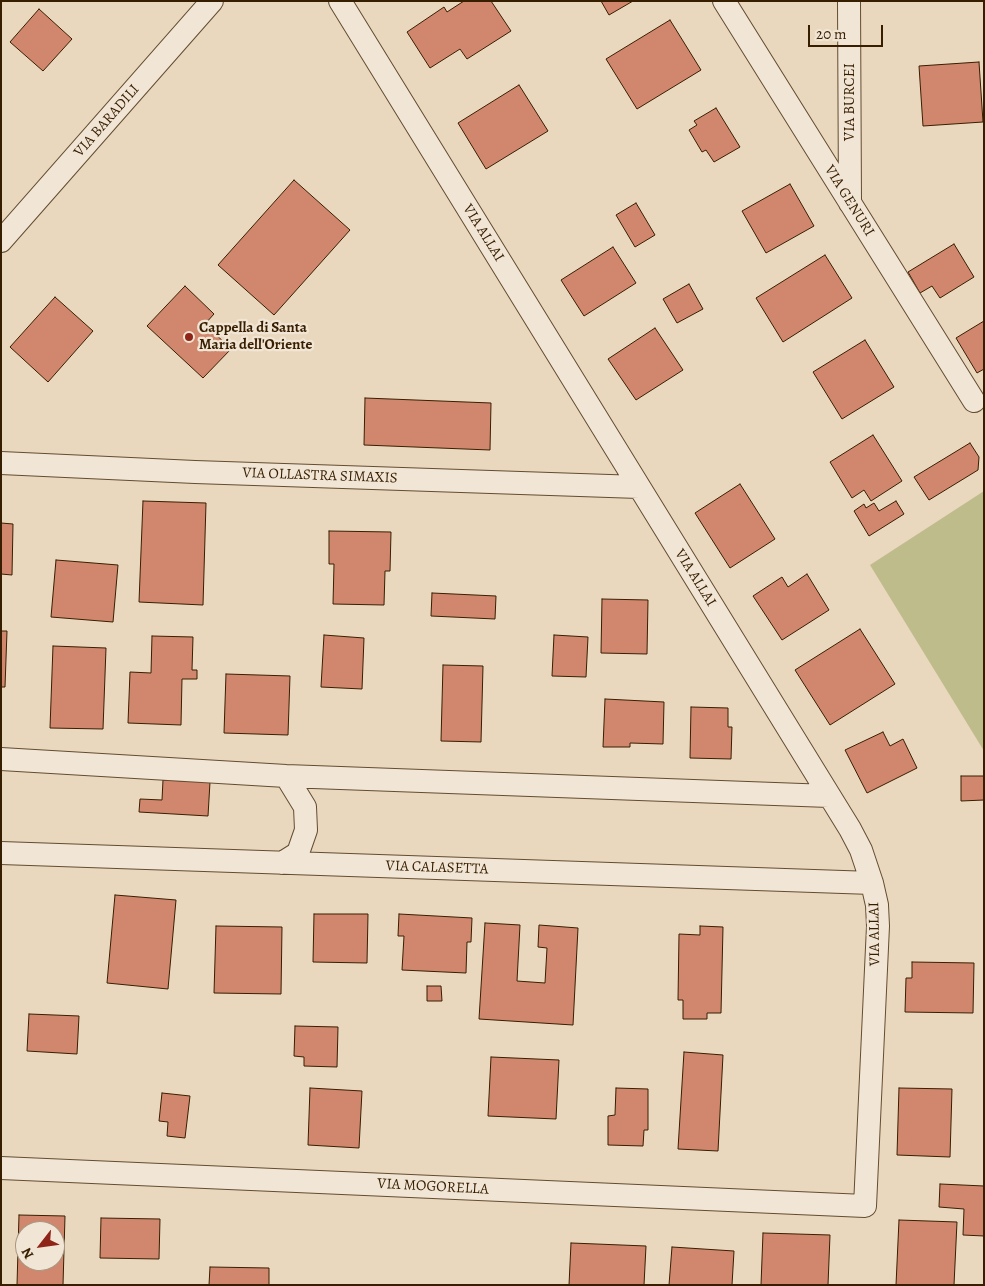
<!DOCTYPE html>
<html>
<head>
<meta charset="utf-8">
<style>
  body { margin:0 }
  #map { position:relative; width:985px; height:1286px; overflow:hidden; background:#e9d8be; font-family:Alegreya,serif }
  canvas { display:block }
  .frame { position:absolute; inset:0; border:2px solid #381e01; pointer-events:none }
  .north { position:absolute; left:15px; top:1221px; width:50px; height:50px; box-sizing:border-box; background:#f1e6d5; border:1px solid #a79680; border-radius:50%; rotate:240deg; font-size:14px; font-weight:700; line-height:20px; text-align:center; color:#381e01 }
  .north::after { content:''; display:block; margin:auto; width:18px; height:22px; background:#8f2418; clip-path:polygon(50% 0,100% 100%,50% 72%,0 100%) }
  .scale { position:absolute; left:808px; top:25px; width:75px; height:22px; box-sizing:border-box; border:2px solid #381e01; border-top:0; padding-left:6px; font-size:15px; line-height:18px; white-space:nowrap; color:#381e01; -webkit-text-stroke:4px #f1e6d5; paint-order:stroke }
</style>
</head>
<body>
<div id="map">
<canvas width="985" height="1286"></canvas>
<div class="frame"></div>
<div class="north">N</div>
<div class="scale">20 m</div>
</div>
<script>
const ctx = document.querySelector('canvas').getContext('2d');
ctx.lineJoin = 'round';
function paint(path, color) { ctx.fillStyle = color; ctx.fill(path, 'evenodd'); }
const shape = rows => new Path2D(rows.map(r => 'M' + r).join(''));
function stroke(path, color, width, dash) { ctx.strokeStyle = color; ctx.lineWidth = width; ctx.lineCap = dash ? 'butt' : 'round'; ctx.setLineDash(dash || []); ctx.stroke(path); }
function write(font, color, halo, rows, align = 'center') {
  ctx.font = font + ' Alegreya,serif'; ctx.lineWidth = 4.5; ctx.setLineDash([]); ctx.textBaseline = 'middle'; ctx.strokeStyle = halo; ctx.fillStyle = color; for (const [text, x, y, turn = 0] of rows) {
    ctx.save(); ctx.translate(x, y); ctx.rotate((+turn || 0) * Math.PI / 180); ctx.textAlign = isNaN(turn) ? turn : align; if (halo) ctx.strokeText(text, 0, 0); ctx.fillText(text, 0, 0); ctx.restore();
  }
}
paint(shape([
  [984,491,984,751,870,565]
]), '#bfbc8c');
const building = shape([
  [464,1,491,1,511,31,467,59,460,49,430,68,407,32,444,7,447,12,464,1],
  [601,1,633,1,609,15,601,1],
  [39,9,72,39,43,71,10,42,39,9],
  [670,20,701,70,637,109,606,59,670,20],
  [979,62,983,122,923,126,919,66,979,62],
  [519,85,548,131,486,169,458,123,519,85],
  [716,108,740,147,714,162,706,150,702,152,689,130,697,125,694,121,716,108],
  [294,180,350,230,274,315,218,265,294,180],
  [790,184,814,226,766,253,742,211,790,184],
  [636,203,655,235,635,247,616,215,636,203],
  [954,244,974,277,940,298,932,286,920,293,908,272,954,244],
  [613,247,636,283,584,316,561,280,613,247],
  [825,255,852,298,783,342,756,298,825,255],
  [689,284,703,309,677,323,663,299,689,284],
  [185,286,214,314,205,324,231,349,203,378,147,326,185,286],
  [55,297,93,331,48,382,10,347,55,297],
  [984,321,984,369,977,373,956,338,984,321],
  [655,328,683,370,636,400,608,359,655,328],
  [865,340,894,387,842,419,813,372,865,340],
  [365,398,491,403,490,450,364,445,365,398],
  [873,435,902,481,871,501,864,490,852,498,830,462,873,435],
  [970,443,979,457,978,470,929,500,914,477,970,443],
  [740,484,775,539,730,568,695,513,740,484],
  [143,501,206,503,203,605,139,602,143,501],
  [896,501,904,514,869,536,854,511,864,504,866,508,874,503,879,511,896,501],
  [1,523,13,524,12,575,1,574,1,523],
  [329,531,391,532,390,571,385,571,384,605,333,604,334,564,329,564,329,531],
  [56,560,118,565,113,622,51,617,56,560],
  [807,574,829,610,782,640,753,596,782,577,788,587,807,574],
  [432,593,496,596,495,619,431,616,432,593],
  [602,599,648,600,647,654,601,653,602,599],
  [860,629,895,684,830,725,795,670,860,629],
  [1,631,7,631,5,687,1,687,1,631],
  [324,635,364,638,362,689,321,687,324,635],
  [554,635,588,637,586,677,552,676,554,635],
  [152,636,193,637,192,670,197,670,197,679,182,679,181,725,128,723,130,672,151,673,152,636],
  [53,646,106,648,103,729,50,728,53,646],
  [443,665,483,666,481,742,441,741,443,665],
  [226,674,290,676,288,735,224,733,226,674],
  [605,699,664,702,663,744,630,743,630,747,603,747,605,699],
  [691,707,728,708,728,727,732,727,731,759,690,758,691,707],
  [883,732,890,746,903,739,917,768,867,793,845,750,883,732],
  [961,776,984,776,984,800,961,801,961,776],
  [163,780,210,782,208,816,139,812,140,799,162,800,163,780],
  [115,895,176,900,168,989,107,983,115,895],
  [314,914,368,914,367,963,313,962,314,914],
  [399,914,472,918,471,942,467,942,466,973,402,970,404,936,398,936,399,914],
  [485,923,520,925,517,981,545,983,547,948,538,947,539,925,578,928,573,1025,479,1019,485,923],
  [216,926,282,927,281,994,214,993,216,926],
  [700,926,723,927,721,1013,707,1013,707,1019,683,1019,683,1000,678,1000,679,934,700,935,700,926],
  [912,962,974,963,973,1013,905,1012,906,978,912,978,912,962],
  [427,986,441,986,442,1001,427,1001,427,986],
  [29,1014,79,1016,77,1054,27,1051,29,1014],
  [295,1026,338,1027,337,1067,304,1066,304,1057,294,1056,295,1026],
  [684,1052,723,1055,718,1151,678,1149,684,1052],
  [491,1057,559,1060,556,1119,488,1116,491,1057],
  [310,1088,362,1091,359,1148,308,1145,310,1088],
  [616,1088,648,1089,648,1130,644,1130,643,1146,608,1145,608,1116,615,1115,616,1088],
  [899,1088,952,1089,950,1157,897,1155,899,1088],
  [162,1093,190,1096,185,1138,167,1136,168,1122,159,1121,162,1093],
  [940,1184,984,1186,984,1236,963,1235,964,1209,939,1207,940,1184],
  [19,1215,65,1216,63,1285,17,1285,19,1215],
  [25,1231,55,1231,55,1261,25,1261,25,1231],
  [101,1218,160,1219,159,1259,100,1258,101,1218],
  [899,1220,957,1222,954,1285,896,1285,899,1220],
  [763,1233,830,1235,828,1285,761,1285,763,1233],
  [571,1243,646,1246,644,1285,569,1285,571,1243],
  [672,1247,734,1251,732,1285,669,1285,672,1247],
  [210,1267,269,1268,269,1285,209,1285,210,1267]
]);
paint(building, '#d1876d');
stroke(building, '#381e01', 1);
const minor = shape([
  [724,1,974,401],
  [849,1,850,203],
  [1,241,212,1],
  [1,463,195,472,639,487],
  [1,759,286,776,829,796],
  [1,853,872,883],
  [282,863,298,853,306,830,305,807,286,776],
  [1,1168,865,1206,878,926,877,905,872,883,861,850,850,829,340,1]
]);
stroke(minor, '#644c30', 24);
stroke(minor, '#f1e6d5', 22);
for (const [x, y, r, color] of [
  [189,337,5,"#8f2418"]
]) { const dot = new Path2D(); dot.arc(x, y, r, 0, 2 * Math.PI); ctx.fillStyle = color; ctx.fill(dot); stroke(dot, '#f1e6d5', 2); }
write('15px', '#381e01', '#f1e6d5', [
  ["VIA BURCEI",850,102,-90],
  ["VIA BARADILI",107,121,-49],
  ["VIA GENURI",849,201,58],
  ["VIA ALLAI",483,233,58],
  ["VIA OLLASTRA SIMAXIS",320,476,2],
  ["VIA ALLAI",695,578,58],
  ["VIA CALASETTA",437,868,2],
  ["VIA ALLAI",875,934,-91],
  ["VIA MOGORELLA",433,1187,3]
]);
write('bold 15px', '#381e01', '#f1e6d5', [
  ["Cappella di Santa",199,328],
  ["Maria dell'Oriente",199,345]
], 'left');
</script>
</body>
</html>
